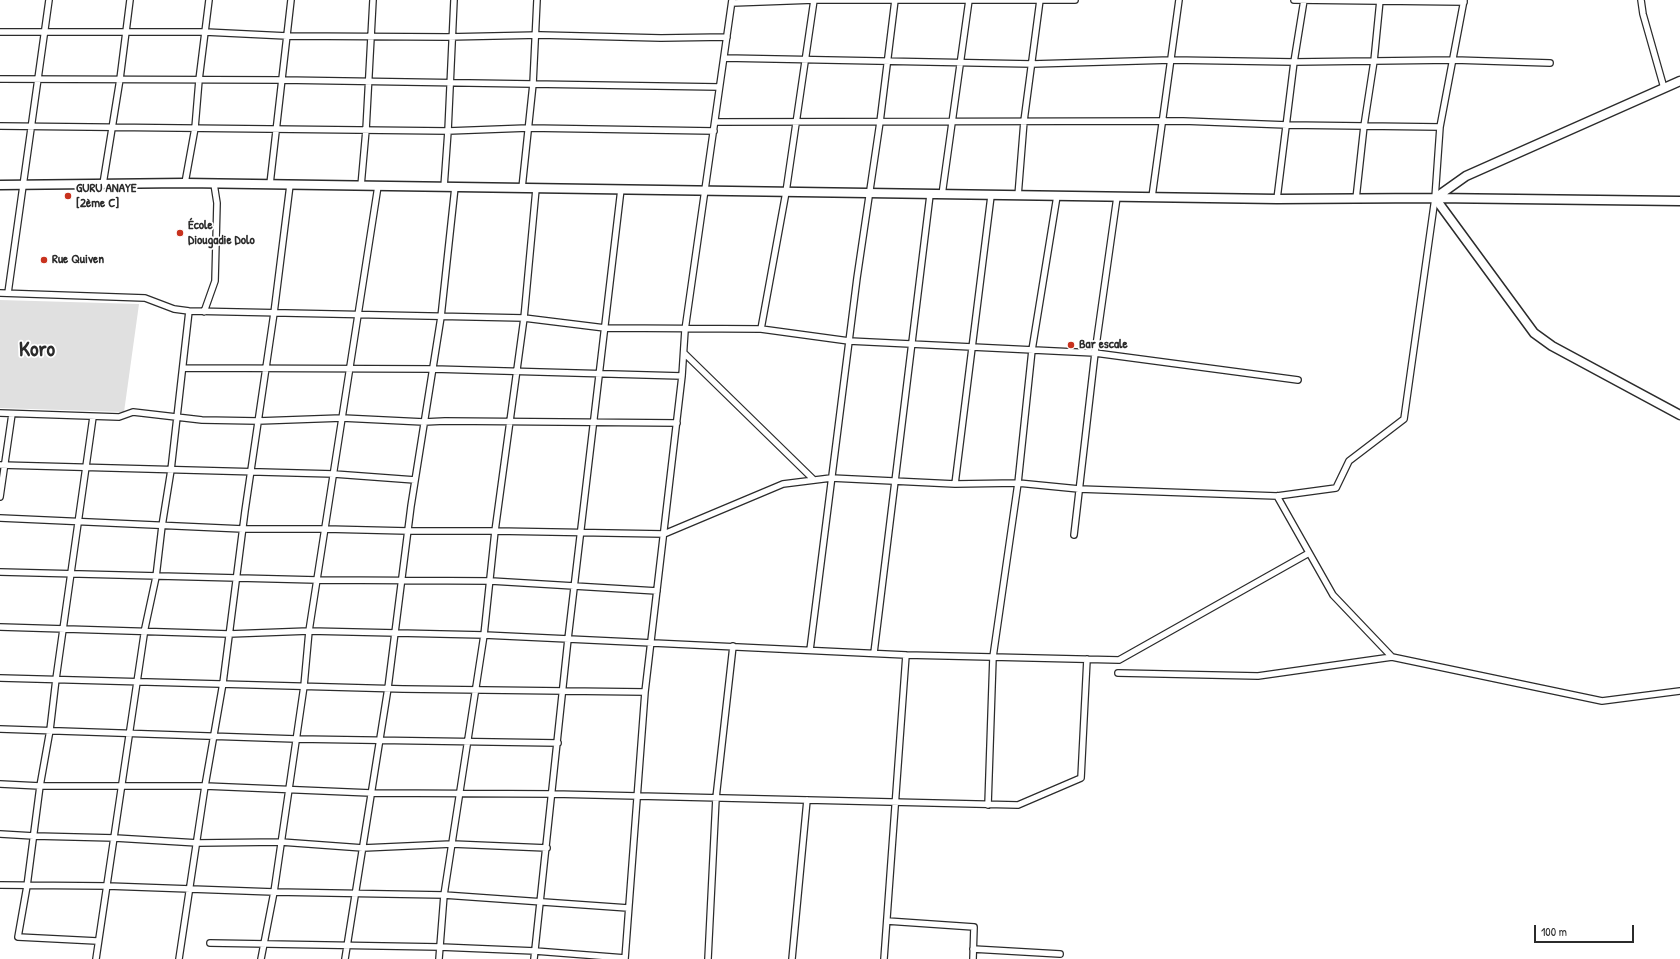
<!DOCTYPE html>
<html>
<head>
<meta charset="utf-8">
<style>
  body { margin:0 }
  #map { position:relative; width:1680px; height:959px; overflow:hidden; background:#fff; font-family:"Patrick Hand",sans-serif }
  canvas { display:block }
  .scale { position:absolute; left:1534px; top:925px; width:100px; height:18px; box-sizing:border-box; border:2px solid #2b2b2b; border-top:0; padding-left:5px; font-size:12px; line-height:14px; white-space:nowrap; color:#2b2b2b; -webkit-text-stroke:3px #fff; paint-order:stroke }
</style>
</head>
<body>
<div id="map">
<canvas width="1680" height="959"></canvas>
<div class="scale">100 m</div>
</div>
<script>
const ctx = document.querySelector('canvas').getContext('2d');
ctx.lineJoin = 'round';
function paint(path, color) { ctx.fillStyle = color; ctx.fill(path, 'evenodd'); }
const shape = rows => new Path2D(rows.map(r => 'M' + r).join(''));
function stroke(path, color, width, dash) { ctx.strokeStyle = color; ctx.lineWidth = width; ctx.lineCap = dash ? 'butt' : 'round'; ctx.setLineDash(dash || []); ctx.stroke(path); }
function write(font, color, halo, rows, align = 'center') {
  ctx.font = font + ' "Patrick Hand",sans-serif'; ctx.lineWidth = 3.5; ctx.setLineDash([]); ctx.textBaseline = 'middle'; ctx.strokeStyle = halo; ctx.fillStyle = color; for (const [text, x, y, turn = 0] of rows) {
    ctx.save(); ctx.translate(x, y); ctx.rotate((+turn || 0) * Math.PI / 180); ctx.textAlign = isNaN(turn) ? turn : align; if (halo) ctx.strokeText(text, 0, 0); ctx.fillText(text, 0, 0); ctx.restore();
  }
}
paint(shape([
  [0,300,139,304,124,412,0,408]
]), '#e0e0e0');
const street = shape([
  [1294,0,1464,2],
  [1641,0,1643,14,1664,88],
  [732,3,814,0,1075,0],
  [0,32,205,32,287,36,447,37,540,35,661,38,727,37],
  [724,58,1032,64,1171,60,1294,62,1454,60,1550,63],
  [0,79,281,80,719,87],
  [716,122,1183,121,1287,125,1440,127],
  [0,126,448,131,528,128,714,131],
  [185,183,195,128,199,80,209,0],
  [103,184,120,79,130,0],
  [270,184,291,0],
  [361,186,366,130,373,0],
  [444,187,448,131,454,0],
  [522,188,533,84,537,0],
  [942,195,969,0],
  [1018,196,1024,121,1040,0],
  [1152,197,1179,0],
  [1277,199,1294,62,1304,0],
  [1356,199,1364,126,1374,61,1380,0],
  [0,293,145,298,174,309,189,311,524,318,605,328,761,329,849,341,1095,353,1298,380],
  [8,293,49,0],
  [204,312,215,281,217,203,214,184],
  [761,329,786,192,814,0],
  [684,353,814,480],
  [183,368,433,369,682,376],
  [0,413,119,417,133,412,202,420,258,421,342,418,424,422,445,421,677,423],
  [93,417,56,679,50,730,40,786,27,886,18,937,97,941],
  [0,465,334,474,415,480],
  [955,484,991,196],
  [1277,496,1333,595,1392,657,1602,701,1680,691],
  [0,497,12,414],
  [0,518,243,529,325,529,408,531,495,531,664,534,783,484,831,478,955,484,1018,483,1079,489,1277,496,1336,488,1349,461,1404,419,1435,198,1440,127,1464,0],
  [1074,535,1095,353,1117,197],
  [0,572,317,580,491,581,657,591],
  [0,627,229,634,309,631,484,635,906,655,1119,660,1309,553],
  [810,650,857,278,880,122,895,0],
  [874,653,930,195],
  [1118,673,1258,676,1392,657],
  [0,678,403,689,645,692,625,959],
  [645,692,682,376,685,330,732,0],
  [0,729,296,739,558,743],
  [0,784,40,786,205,786,371,793,553,794,1018,805,1081,778,1087,659],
  [988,805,993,657,1018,483,1032,350,1057,196],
  [0,834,34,836,115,838,198,843,281,842,363,848,452,844,547,848],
  [0,885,107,886,274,892,444,895,628,908],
  [887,921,974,927,973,959],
  [210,943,440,947,535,951,625,958],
  [973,949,1060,954],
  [96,959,145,628,156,577,162,526,171,470,189,311],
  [179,959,205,786,223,683,245,511,274,313,290,185],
  [261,959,274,892,304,686,309,631,378,186],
  [345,959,388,688,411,506,441,317,455,187],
  [439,959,444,895,484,635,495,531,524,318,536,189],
  [534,959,568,639,621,189],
  [708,959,716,798,733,646],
  [792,959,807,800],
  [884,959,906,655]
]);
const secondary = shape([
  [0,185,185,183,1277,199,1435,198,1680,201],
  [1435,198,1534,333,1552,346,1680,415],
  [1435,198,1466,176,1680,81]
]);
stroke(street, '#2b2b2b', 8);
stroke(secondary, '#2b2b2b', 11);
stroke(street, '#fff', 5.5);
stroke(secondary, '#fff', 8);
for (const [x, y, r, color] of [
  [68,196,4,"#c8321e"],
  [180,233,4,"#c8321e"],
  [44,260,4,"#c8321e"],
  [1071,345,4,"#c8321e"]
]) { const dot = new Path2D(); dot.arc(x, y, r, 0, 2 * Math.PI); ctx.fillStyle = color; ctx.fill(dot); stroke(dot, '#fff', 1.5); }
write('bold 13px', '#2b2b2b', '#fff', [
  ["GURU ANAYE",76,189],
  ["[2ème C]",76,204],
  ["École",188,226],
  ["Diougadie Dolo",188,241],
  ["Rue Quiven",52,260],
  ["Bar escale",1079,345]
], 'left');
write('bold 21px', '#2b2b2b', '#fff', [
  ["Koro",37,350]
]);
</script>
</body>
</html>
